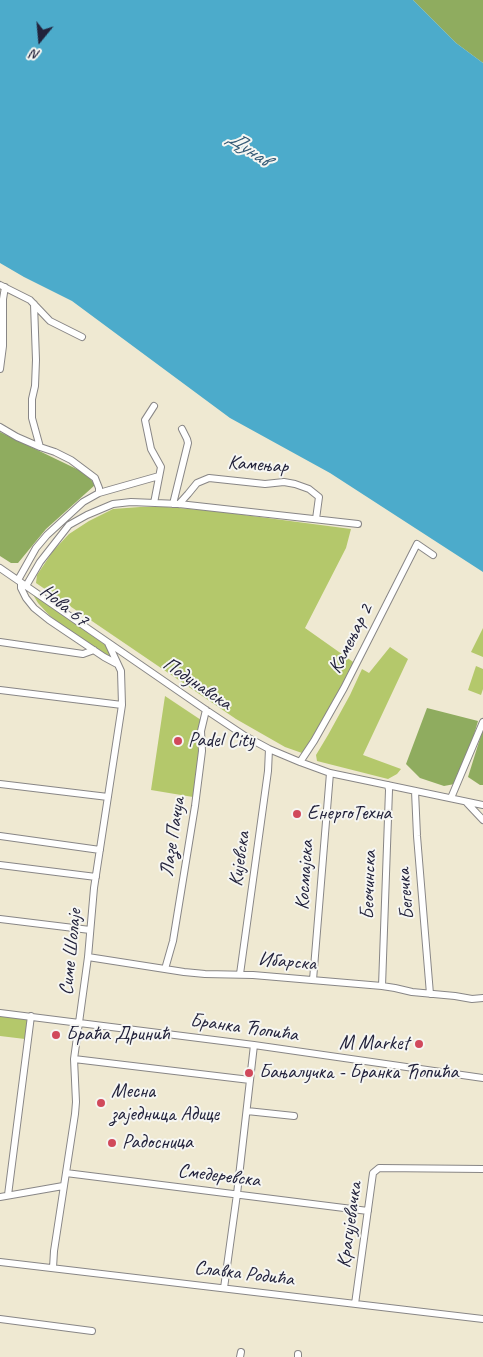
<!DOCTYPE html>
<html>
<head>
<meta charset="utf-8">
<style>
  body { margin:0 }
  #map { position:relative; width:483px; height:1357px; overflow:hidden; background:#efe9d2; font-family:Caveat,sans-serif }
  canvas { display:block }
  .north { position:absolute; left:15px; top:15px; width:50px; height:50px; -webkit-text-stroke:4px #f6f6f2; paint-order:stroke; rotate:197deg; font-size:14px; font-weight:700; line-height:20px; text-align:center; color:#22223b }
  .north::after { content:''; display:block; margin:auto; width:18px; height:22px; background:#22223b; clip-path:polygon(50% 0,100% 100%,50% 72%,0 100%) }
</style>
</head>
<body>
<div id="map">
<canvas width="483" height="1357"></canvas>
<div class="north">N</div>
</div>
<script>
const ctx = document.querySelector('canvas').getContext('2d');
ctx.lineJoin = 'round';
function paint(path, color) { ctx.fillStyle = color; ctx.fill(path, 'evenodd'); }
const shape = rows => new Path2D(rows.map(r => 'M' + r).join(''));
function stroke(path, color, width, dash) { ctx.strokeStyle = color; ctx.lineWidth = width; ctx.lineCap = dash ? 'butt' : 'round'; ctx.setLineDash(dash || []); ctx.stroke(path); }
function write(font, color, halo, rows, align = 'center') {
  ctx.font = font + ' Caveat,sans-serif'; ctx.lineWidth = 4; ctx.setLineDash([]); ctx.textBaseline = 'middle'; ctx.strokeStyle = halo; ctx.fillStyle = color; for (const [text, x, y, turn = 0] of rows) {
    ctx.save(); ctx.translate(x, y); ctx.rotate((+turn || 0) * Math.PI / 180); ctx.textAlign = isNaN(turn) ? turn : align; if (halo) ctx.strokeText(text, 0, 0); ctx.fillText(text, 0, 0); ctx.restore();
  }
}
paint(shape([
  [140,507,167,507,214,511,351,529,346,548,305,628,356,664,317,733,302,753,285,747,236,719,36,583,37,575,53,551,69,534,89,521,113,509],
  [32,593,108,647,114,660,61,625,49,615,38,603],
  [483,628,483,657,471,652],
  [390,647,408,659,363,755,401,769,397,774,388,779,317,761,316,755,328,735,350,695,362,669,369,673],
  [476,666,483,669,483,689,481,695,468,690],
  [165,696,201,720,198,731,199,751,193,797,151,790],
  [0,1015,28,1018,25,1039,0,1036]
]), '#b4c86b');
paint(shape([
  [413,0,483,0,483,63,456,43],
  [0,432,87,474,95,485,46,529,18,563,11,563,0,556],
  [427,708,478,721,460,783,444,786,420,778,406,764],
  [483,729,483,785,480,785,468,777]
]), '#8fac5f');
paint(shape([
  [0,0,413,0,456,43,483,63,483,572,330,473,230,418,72,301,24,277,0,263]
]), '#4cabcb');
const minor = shape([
  [0,285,30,300,50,321,82,337],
  [34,304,36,360,35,386,32,399,32,418,40,447],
  [0,369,3,346,3,299,5,287],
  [154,406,145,420,151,449,161,467,154,503],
  [0,427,17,437,40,447,55,452,71,460,95,478,99,488,99,493],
  [173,504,188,443,187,439,182,429],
  [179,504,188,494,197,483,209,478,265,484,284,482,295,484,309,489,319,497,316,519],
  [0,568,206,710,245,736,269,749,300,762,330,773,483,805],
  [18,580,36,548,47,535,83,502,99,493,159,476],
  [21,583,21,588,26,598,34,608,49,620,104,657,117,664],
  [26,586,40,562,69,525,87,515,113,504,131,502,179,504,358,524],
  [0,642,83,654,94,650],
  [0,690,122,705],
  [300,762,314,741,344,688,417,544,433,555],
  [0,784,108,797],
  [415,791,417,836,430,994],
  [451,798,483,722],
  [467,803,483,820],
  [0,836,100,850],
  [0,865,96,877],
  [0,919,90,930],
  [88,957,184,972,205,974,253,975,382,986,395,988,412,992,455,996,472,999,483,998],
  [165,969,173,941,195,806,202,751,201,731,206,710],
  [240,974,268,771,269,749],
  [313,980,330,773],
  [382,986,389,790,388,785],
  [0,1013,254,1045,483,1078],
  [74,1059,250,1080],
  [247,1111,294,1116],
  [66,1173,368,1211],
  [8,1195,31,1016],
  [0,1197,63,1186],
  [0,1262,483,1319],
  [53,1268,54,1251,75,1114,76,1102,74,1059,88,957,94,888,122,705,121,671,108,643],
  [224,1288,237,1194,254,1045],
  [355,1304,373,1173,379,1168,483,1169],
  [0,1319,92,1331],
  [240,1357,241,1352],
  [298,1357,298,1354]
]);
stroke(minor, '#888686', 8);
stroke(minor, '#fff', 6);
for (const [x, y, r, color] of [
  [178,741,5,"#d1495b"],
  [297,814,5,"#d1495b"],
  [56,1035,5,"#d1495b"],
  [419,1044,5,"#d1495b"],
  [249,1073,5,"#d1495b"],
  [101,1103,5,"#d1495b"],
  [112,1143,5,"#d1495b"]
]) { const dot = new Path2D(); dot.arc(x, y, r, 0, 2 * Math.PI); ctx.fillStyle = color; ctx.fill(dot); stroke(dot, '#f6f6f2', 2); }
write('20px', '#22223b', '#f6f6f2', [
  ["Камењар",258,465,4],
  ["Нова 67",64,606,39],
  ["Камењар 2",351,639,-63],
  ["Подунавска",197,684,34],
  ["Лазе Пачуа",173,837,-81],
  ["Кијевска",240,859,-82],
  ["Космајска",305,875,-86],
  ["Беочинска",369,885,-88],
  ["Бегечка",406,894,-95],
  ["Симе Шолаје",71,952,-84],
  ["Ибарска",287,962,5],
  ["Бранка Ћопића",244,1028,8],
  ["Смедеревска",219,1176,7],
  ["Крагујевачка",350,1225,-82],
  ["Славка Родића",244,1274,7]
]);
write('20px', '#22223b', '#f6f6f2', [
  ["Padel City",188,741],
  ["ЕнергоТехна",307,814],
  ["Браћа Дринић",66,1035],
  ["M Market",409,1044,"right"],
  ["Бањалучка - Бранка Ћопића",259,1073],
  ["Месна",111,1092],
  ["заједница Адице",111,1115],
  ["Радосница",122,1143]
], 'left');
write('italic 21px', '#335975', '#f6f6f2', [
  ["Дунав",248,149,34]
]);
</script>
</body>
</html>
